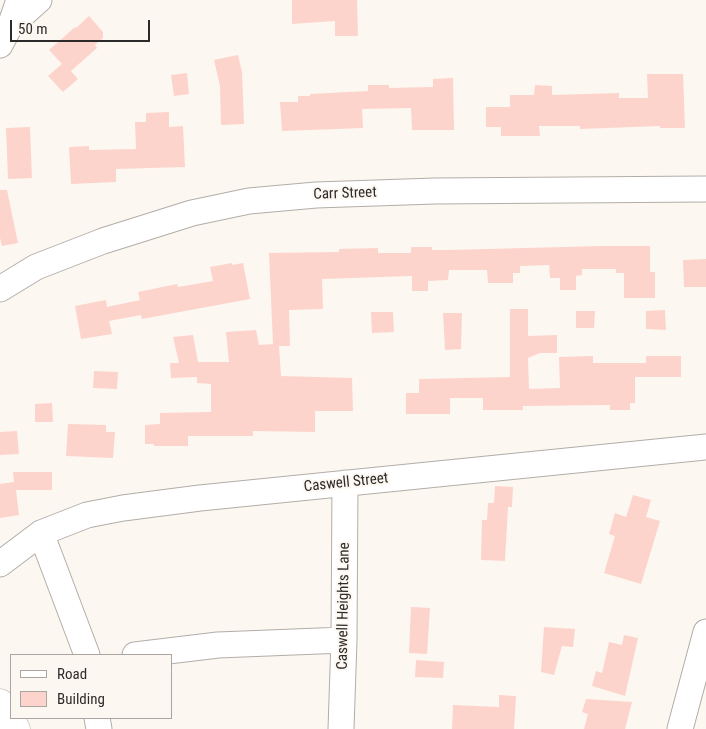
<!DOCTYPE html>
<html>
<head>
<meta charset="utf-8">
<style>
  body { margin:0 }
  #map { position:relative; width:706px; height:729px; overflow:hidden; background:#fdf7f1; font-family:"Roboto Condensed",sans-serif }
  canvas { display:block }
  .legend { position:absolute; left:10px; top:654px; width:162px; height:65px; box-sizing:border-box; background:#fdf7f1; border:1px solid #aaa5a1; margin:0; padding:6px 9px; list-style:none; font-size:15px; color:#2d2b29 }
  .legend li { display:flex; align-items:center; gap:10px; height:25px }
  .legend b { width:25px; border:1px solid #aaa5a1 }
  .scale { position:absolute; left:10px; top:20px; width:140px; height:22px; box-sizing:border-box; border:2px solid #2d2b29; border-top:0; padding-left:6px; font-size:15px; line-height:18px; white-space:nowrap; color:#2d2b29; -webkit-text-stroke:4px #fdf7f1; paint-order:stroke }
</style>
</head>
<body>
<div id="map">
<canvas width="706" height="729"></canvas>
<ul class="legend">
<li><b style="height:6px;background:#fff"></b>Road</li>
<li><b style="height:14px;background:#fdd4cb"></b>Building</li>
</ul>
<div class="scale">50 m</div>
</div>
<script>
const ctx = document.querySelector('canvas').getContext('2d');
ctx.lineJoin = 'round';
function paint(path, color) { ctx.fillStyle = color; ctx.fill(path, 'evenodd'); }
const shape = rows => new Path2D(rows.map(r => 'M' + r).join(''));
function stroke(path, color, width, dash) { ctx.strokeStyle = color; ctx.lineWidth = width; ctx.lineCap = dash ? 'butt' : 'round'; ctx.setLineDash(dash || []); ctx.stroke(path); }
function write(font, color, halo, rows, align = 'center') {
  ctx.font = font + ' "Roboto Condensed",sans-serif'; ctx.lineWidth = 4; ctx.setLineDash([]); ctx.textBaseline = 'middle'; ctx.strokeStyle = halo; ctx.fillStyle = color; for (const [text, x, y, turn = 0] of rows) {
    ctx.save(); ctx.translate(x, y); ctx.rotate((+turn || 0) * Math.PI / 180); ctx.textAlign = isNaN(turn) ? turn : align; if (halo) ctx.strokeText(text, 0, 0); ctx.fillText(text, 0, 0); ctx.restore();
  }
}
paint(shape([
  [292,0,357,0,358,36,335,36,335,21,292,24],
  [89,16,103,32,103,38,95,45,97,48,71,71,78,79,63,92,48,76,62,64,49,50,75,27,76,28],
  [238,55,242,72,244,124,221,125,220,86,214,60],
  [187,73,189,94,174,96,171,75],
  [647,74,683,74,685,128,660,128,660,126,580,129,580,126,539,126,540,136,501,136,501,127,486,127,486,107,510,107,510,95,534,95,535,85,552,86,552,95,619,93,619,98,648,98],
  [453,78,454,130,412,130,411,108,362,109,363,128,282,131,280,102,298,102,298,96,310,96,310,94,368,91,368,85,389,85,389,88,433,87,433,79],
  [169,112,169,127,183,126,185,167,116,169,116,182,71,184,69,147,89,146,89,150,136,149,135,122,146,122,146,113],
  [30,127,32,178,8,179,6,128],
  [0,190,7,190,18,243,2,246,0,238],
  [602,246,650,246,650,272,655,272,655,298,624,298,624,273,616,273,616,269,582,269,582,275,576,276,576,290,560,290,560,278,550,278,549,265,520,266,520,273,513,273,513,283,488,283,487,270,449,270,448,280,428,281,428,291,412,291,412,276,322,279,323,309,289,310,290,346,279,346,281,376,352,378,353,411,315,411,315,432,253,431,253,436,188,436,188,446,154,446,154,444,145,444,145,425,160,424,160,413,211,412,211,384,197,383,197,377,171,378,170,363,179,363,173,337,193,335,198,362,229,362,226,332,256,330,259,345,273,344,269,253,339,252,339,249,378,248,378,253,411,253,411,247,432,247,432,250,449,250],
  [706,259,706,287,684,287,683,260],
  [232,263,232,265,243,263,250,299,142,319,141,315,109,321,112,334,81,339,75,306,106,300,107,307,140,300,138,292,177,284,178,287,213,281,210,267],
  [510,309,528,309,528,336,557,335,557,353,540,353,528,358,529,389,560,388,559,357,593,356,593,363,646,363,646,356,681,356,681,377,635,377,635,403,630,403,630,410,610,410,610,405,523,406,523,410,483,410,483,398,450,398,450,414,406,414,406,393,419,393,419,379,510,377],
  [665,310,666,330,646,329,646,311],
  [576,311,595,311,594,328,576,328],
  [371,312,393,312,394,332,372,333],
  [443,313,462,313,461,349,445,350],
  [94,371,118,372,117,389,93,388],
  [52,403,53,422,35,422,35,404],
  [68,424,106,425,106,432,115,432,113,458,66,456],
  [17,431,19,454,0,455,0,432],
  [13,472,52,472,52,490,16,490,19,515,0,518,0,484,14,482],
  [495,486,513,487,512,507,508,507,505,561,481,560,482,520,487,520,488,503,494,503],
  [633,495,651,500,646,517,660,521,641,584,604,573,615,536,609,534,615,513,626,517],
  [411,607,430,608,427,654,409,653],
  [544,627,575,629,573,647,562,646,554,675,541,672],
  [624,635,638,638,625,696,592,686,596,671,602,673,609,642,622,645],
  [416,660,444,662,443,678,415,677],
  [499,695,516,696,514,729,452,729,453,705,499,707],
  [586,699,632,702,625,729,584,729,588,714,582,712]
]), '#fdd4cb');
const minor = shape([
  [10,26,39,0],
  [0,45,10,26,19,0],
  [0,289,36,267,103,241,192,213,249,201,316,195,435,191,706,189],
  [41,533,87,655],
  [0,564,41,533,87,515,123,508,200,498,706,447],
  [135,655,218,645,344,640],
  [97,718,99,729],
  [341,729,344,640,345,483],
  [680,729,706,632]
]);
const major = shape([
  [0,703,16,729]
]);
stroke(minor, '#b3ada8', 27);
stroke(major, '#b3ada8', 29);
stroke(minor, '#fff', 25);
stroke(major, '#fff', 28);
write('15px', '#2d2b29', '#fdf7f1', [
  ["Carr Street",345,194,-2],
  ["Caswell Street",346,483,-6],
  ["Caswell Heights Lane",344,606,-89]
]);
</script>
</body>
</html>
